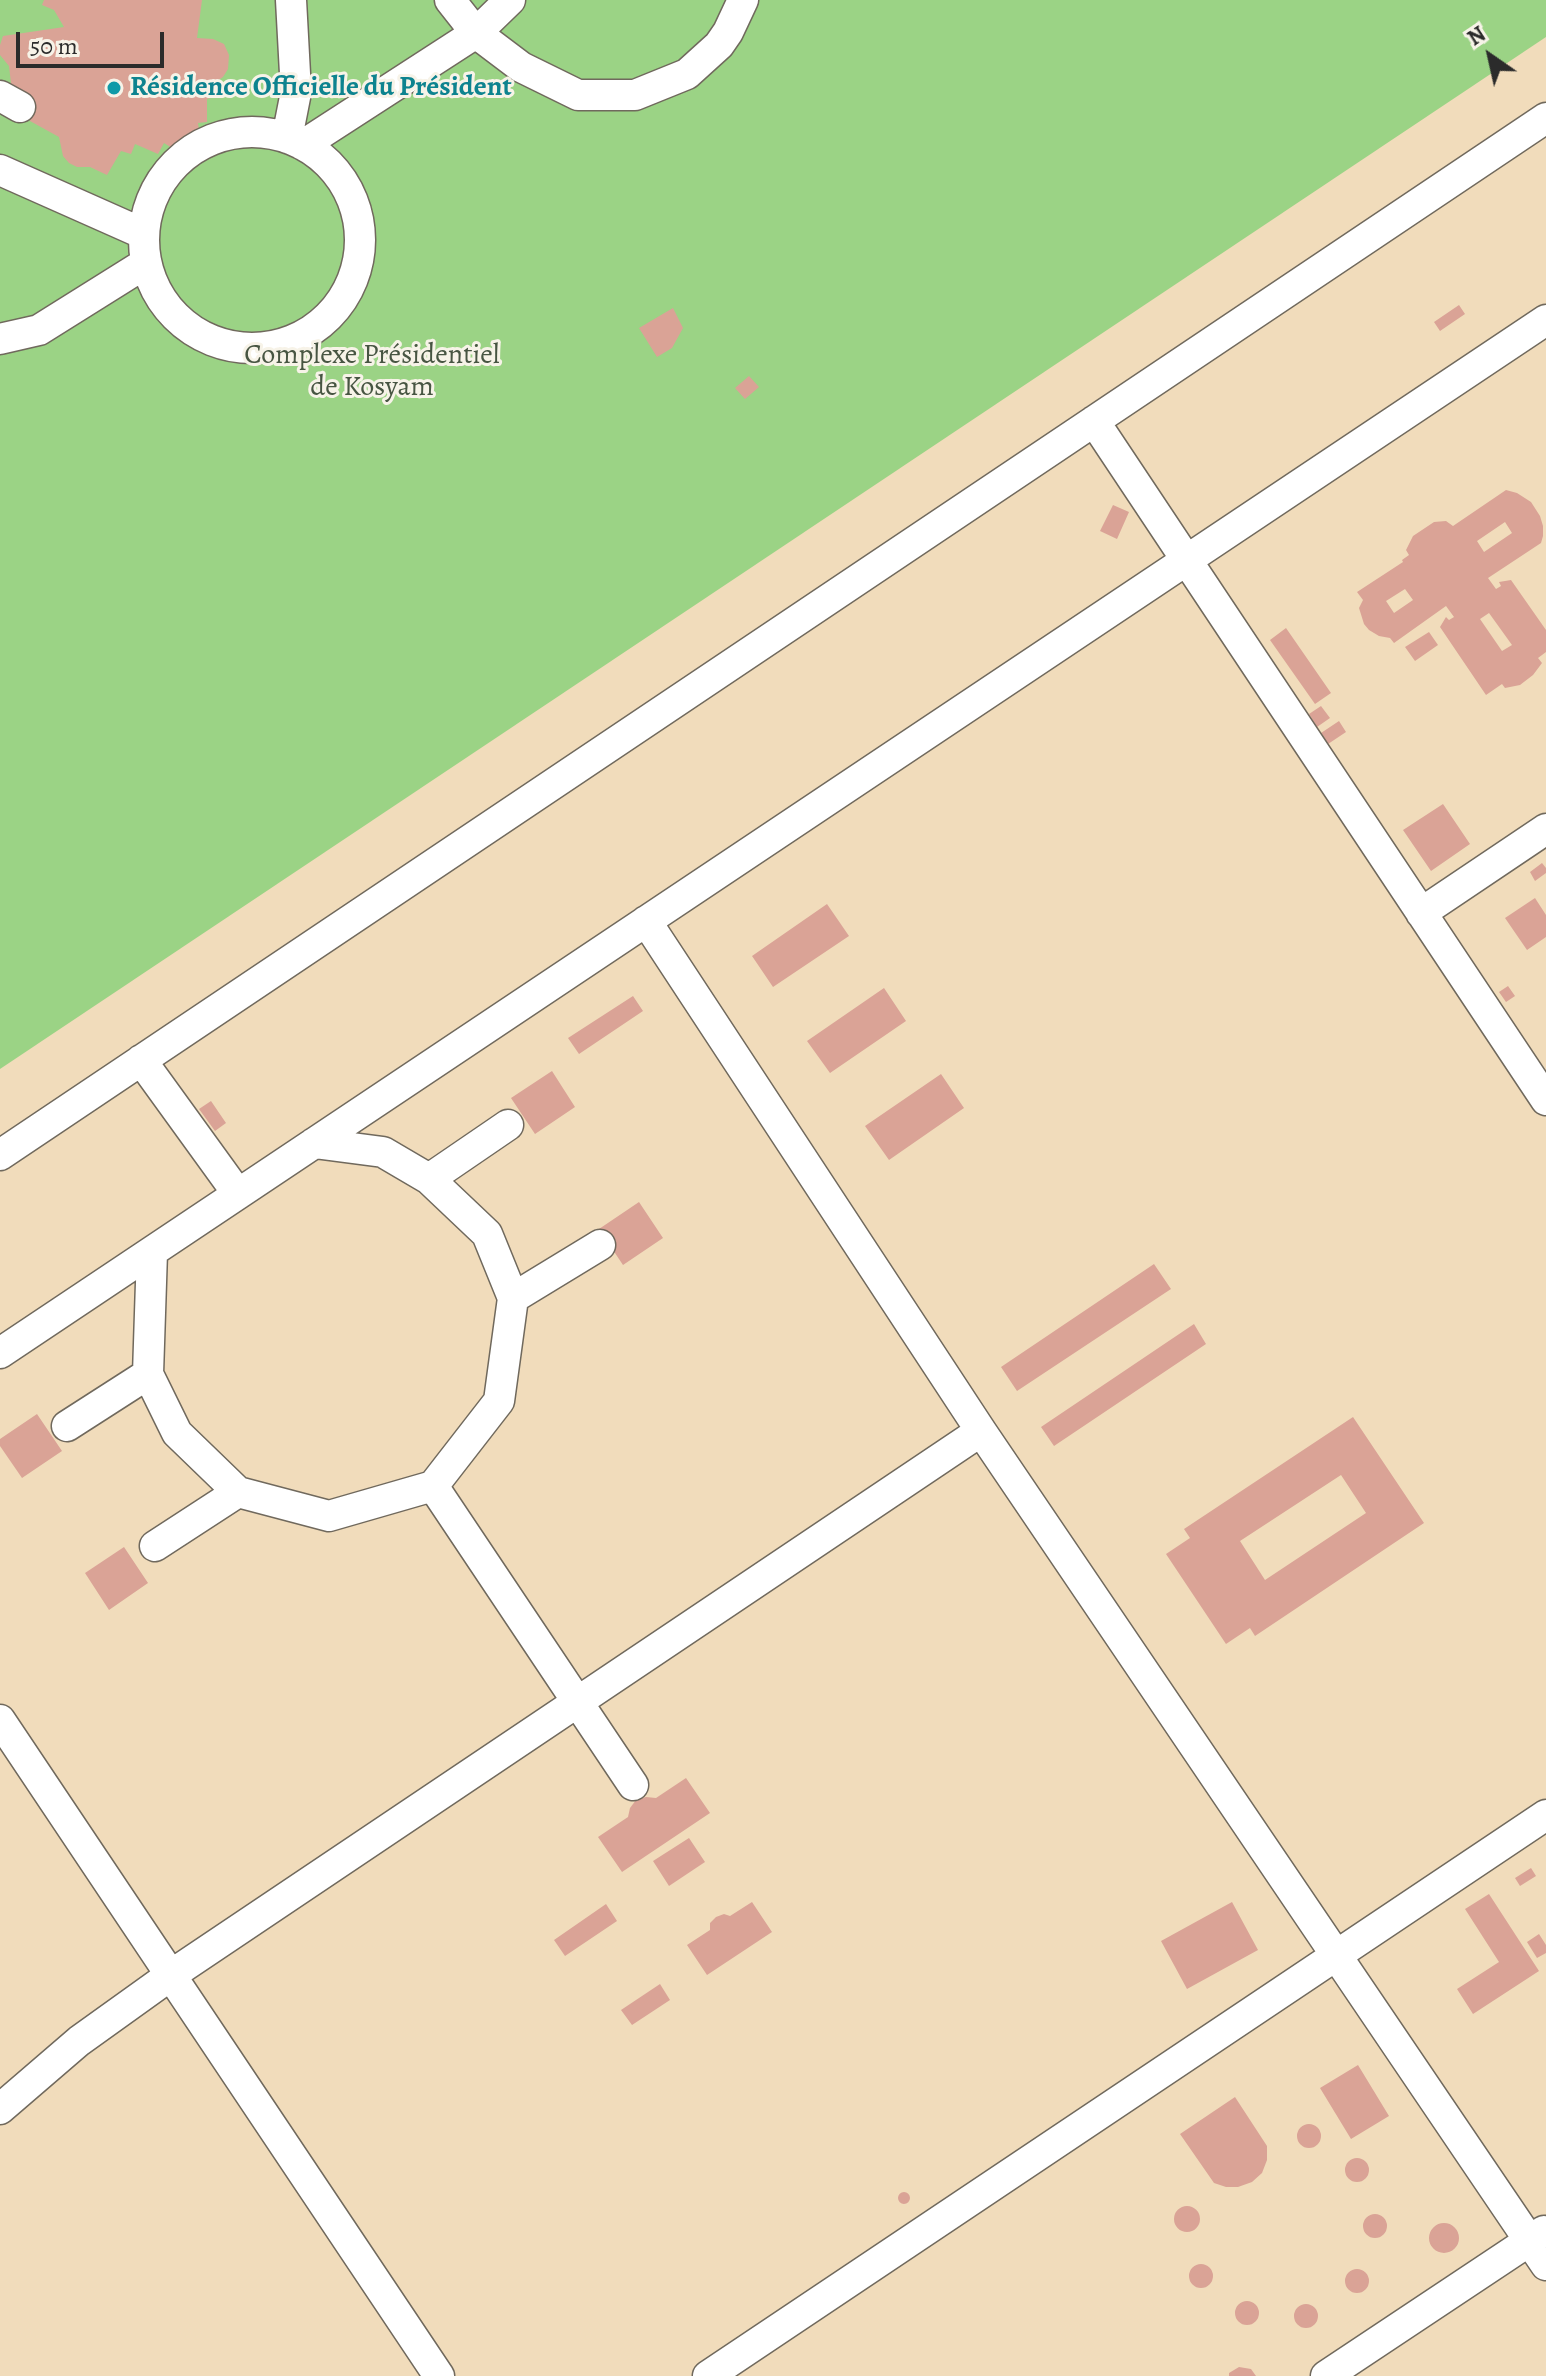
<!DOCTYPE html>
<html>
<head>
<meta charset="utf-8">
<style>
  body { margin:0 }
  #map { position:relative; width:1546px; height:2376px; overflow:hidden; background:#f1dcbb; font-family:Alegreya,serif }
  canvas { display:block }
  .north { position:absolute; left:1450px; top:16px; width:80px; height:80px; -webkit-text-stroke:6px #f7f3e8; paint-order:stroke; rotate:326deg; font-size:22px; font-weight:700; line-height:32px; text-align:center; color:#2b2b2b }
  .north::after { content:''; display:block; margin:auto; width:28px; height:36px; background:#2b2b2b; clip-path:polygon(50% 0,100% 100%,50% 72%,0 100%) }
  .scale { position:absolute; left:16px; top:32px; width:148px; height:36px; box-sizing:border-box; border:4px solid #2b2b2b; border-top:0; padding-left:10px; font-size:24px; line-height:28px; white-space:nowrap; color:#2b2b2b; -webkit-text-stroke:6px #f7f3e8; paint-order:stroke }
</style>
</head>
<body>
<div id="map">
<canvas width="1546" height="2376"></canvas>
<div class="north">N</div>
<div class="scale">50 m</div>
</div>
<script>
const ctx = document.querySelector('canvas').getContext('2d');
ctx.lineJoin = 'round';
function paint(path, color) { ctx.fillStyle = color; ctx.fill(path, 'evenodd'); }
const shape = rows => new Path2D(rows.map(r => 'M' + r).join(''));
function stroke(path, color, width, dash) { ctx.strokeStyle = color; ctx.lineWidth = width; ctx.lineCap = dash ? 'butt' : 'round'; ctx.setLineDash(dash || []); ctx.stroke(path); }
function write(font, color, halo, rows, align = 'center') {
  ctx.font = font + ' Alegreya,serif'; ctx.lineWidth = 6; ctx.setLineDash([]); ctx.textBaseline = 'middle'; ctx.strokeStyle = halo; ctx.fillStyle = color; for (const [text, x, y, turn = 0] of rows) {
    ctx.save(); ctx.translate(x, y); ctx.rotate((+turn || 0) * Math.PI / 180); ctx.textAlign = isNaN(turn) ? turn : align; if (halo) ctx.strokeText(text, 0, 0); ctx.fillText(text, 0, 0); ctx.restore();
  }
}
paint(shape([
  [0,0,1546,0,1546,37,0,1069]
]), '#9bd385');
paint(shape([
  [44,0,202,0,197,38,213,39,224,44,229,55,228,69,223,77,214,83,218,96,207,99,207,122,198,123,201,142,183,155,164,143,158,154,135,144,131,154,121,151,107,175,90,167,77,167,69,163,63,156,59,137,30,121,31,101,12,92,9,66,0,55,0,45,3,36,64,27,54,10,42,5],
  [1459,305,1465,314,1440,331,1434,322],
  [673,308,683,328,672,348,657,357,639,328],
  [749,376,759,387,745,399,735,388],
  [1506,490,1517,493,1531,502,1540,516,1543,526,1543,536,1541,543,1488,578,1496,589,1501,586,1499,582,1511,580,1546,630,1546,652,1538,658,1542,663,1533,675,1520,685,1505,688,1502,684,1486,695,1440,627,1446,617,1449,620,1454,617,1446,606,1394,643,1390,638,1379,636,1369,630,1364,624,1359,608,1363,600,1357,592,1403,562,1402,560,1409,555,1406,550,1413,536,1434,522,1446,521,1453,526],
  [1505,522,1512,533,1484,552,1477,541],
  [1405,589,1413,600,1394,613,1386,601],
  [1489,613,1512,645,1502,651,1480,619],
  [1113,505,1129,512,1117,539,1100,531],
  [1286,628,1331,693,1315,704,1270,640],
  [1429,632,1438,645,1415,661,1405,647],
  [1321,706,1330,718,1317,727,1309,714],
  [1339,721,1346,732,1328,744,1321,733],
  [1443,804,1470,844,1431,871,1403,830],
  [1542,863,1546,868,1546,873,1535,881,1530,872],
  [1535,898,1546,915,1546,937,1527,950,1505,918],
  [827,904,849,936,773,987,752,956],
  [1508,986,1515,996,1506,1002,1499,992],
  [884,988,906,1021,830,1073,807,1041],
  [633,996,643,1011,579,1054,568,1038],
  [552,1071,575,1107,535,1134,511,1098],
  [941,1074,964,1108,889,1160,865,1126],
  [211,1101,226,1123,215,1131,199,1109],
  [639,1202,663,1238,623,1265,599,1229],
  [1154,1264,1171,1289,1017,1391,1001,1367],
  [1194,1324,1206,1344,1054,1446,1041,1427],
  [37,1414,62,1451,22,1478,0,1446,0,1439],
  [1353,1417,1424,1523,1255,1636,1250,1628,1226,1644,1166,1554,1190,1538,1184,1529],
  [1341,1475,1366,1513,1265,1580,1240,1541],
  [124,1547,148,1583,109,1610,85,1573],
  [686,1778,710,1813,622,1872,598,1837,628,1817,630,1808,636,1800,646,1797,656,1798],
  [689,1838,705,1862,669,1886,653,1861],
  [1531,1868,1536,1876,1520,1886,1515,1878],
  [1489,1894,1539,1971,1473,2014,1457,1989,1499,1962,1465,1909],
  [752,1902,772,1932,707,1975,687,1945,710,1930,710,1923,716,1917,724,1914,730,1916],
  [1232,1902,1258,1950,1187,1989,1161,1941],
  [606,1904,617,1921,565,1956,554,1940],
  [1539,1934,1546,1945,1546,1953,1537,1958,1527,1942],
  [660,1984,670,2000,632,2025,621,2010],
  [1358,2065,1389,2116,1351,2139,1320,2088],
  [1235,2097,1267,2146,1267,2160,1262,2173,1252,2182,1238,2187,1226,2187,1214,2183,1180,2134],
  '1297 2136a12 12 0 1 1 24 0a12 12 0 1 1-24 0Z',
  '1345 2170a12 12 0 1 1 24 0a12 12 0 1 1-24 0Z',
  '898 2198a6 6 0 1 1 12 0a6 6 0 1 1-12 0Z',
  '1174 2219a13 13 0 1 1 26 0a13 13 0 1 1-26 0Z',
  '1363 2226a12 12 0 1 1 24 0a12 12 0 1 1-24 0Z',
  '1429 2238a15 15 0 1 1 30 0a15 15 0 1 1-30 0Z',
  '1189 2276a12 12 0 1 1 24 0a12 12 0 1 1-24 0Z',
  '1345 2281a12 12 0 1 1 24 0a12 12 0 1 1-24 0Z',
  '1235 2313a12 12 0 1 1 24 0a12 12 0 1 1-24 0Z',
  '1294 2316a12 12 0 1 1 24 0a12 12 0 1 1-24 0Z',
  [1239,2367,1251,2369,1256,2376,1229,2376,1229,2373]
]), '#daa396');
const minor = shape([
  [450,0,476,33,521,67,578,95,635,95,687,74,719,45,728,32,743,0],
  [0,96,20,107],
  '144 240a108 108 0 1 1 216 0a108 108 0 1 1-216 0Z',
  [287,138,296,92,291,0],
  [303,145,476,33,510,0],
  [0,170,144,234],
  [0,339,39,330,146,263],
  [1094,421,1546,1100],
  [1421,913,1546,829],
  [646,921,981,1431,1546,2265],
  [141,1060,238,1194],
  [314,1143,383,1152,429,1179,487,1234,513,1298,499,1401,433,1486],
  [0,1155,1546,118],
  [429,1179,508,1125],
  [152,1252,148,1374,177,1433,238,1492,329,1516,433,1486,633,1785],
  [513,1298,600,1245],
  [0,1353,1546,320],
  [67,1426,148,1374],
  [155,1546,238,1492],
  [0,1720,439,2376],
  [0,2109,79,2041,171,1975,981,1431],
  [708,2376,1546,1815],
  [1326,2376,1544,2231]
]);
stroke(minor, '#70695d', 33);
stroke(minor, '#fff', 30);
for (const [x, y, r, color] of [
  [114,88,8,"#0f9aa8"]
]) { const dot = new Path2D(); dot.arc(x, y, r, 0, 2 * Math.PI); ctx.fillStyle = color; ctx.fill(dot); stroke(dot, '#f7f3e8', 3); }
write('bold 28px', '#0d838f', '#f7f3e8', [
  ["Résidence Officielle du Président",130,88]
], 'left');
write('28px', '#475542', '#f7f3e8', [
  ["Complexe Présidentiel",372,356],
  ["de Kosyam",372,388]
]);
</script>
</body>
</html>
